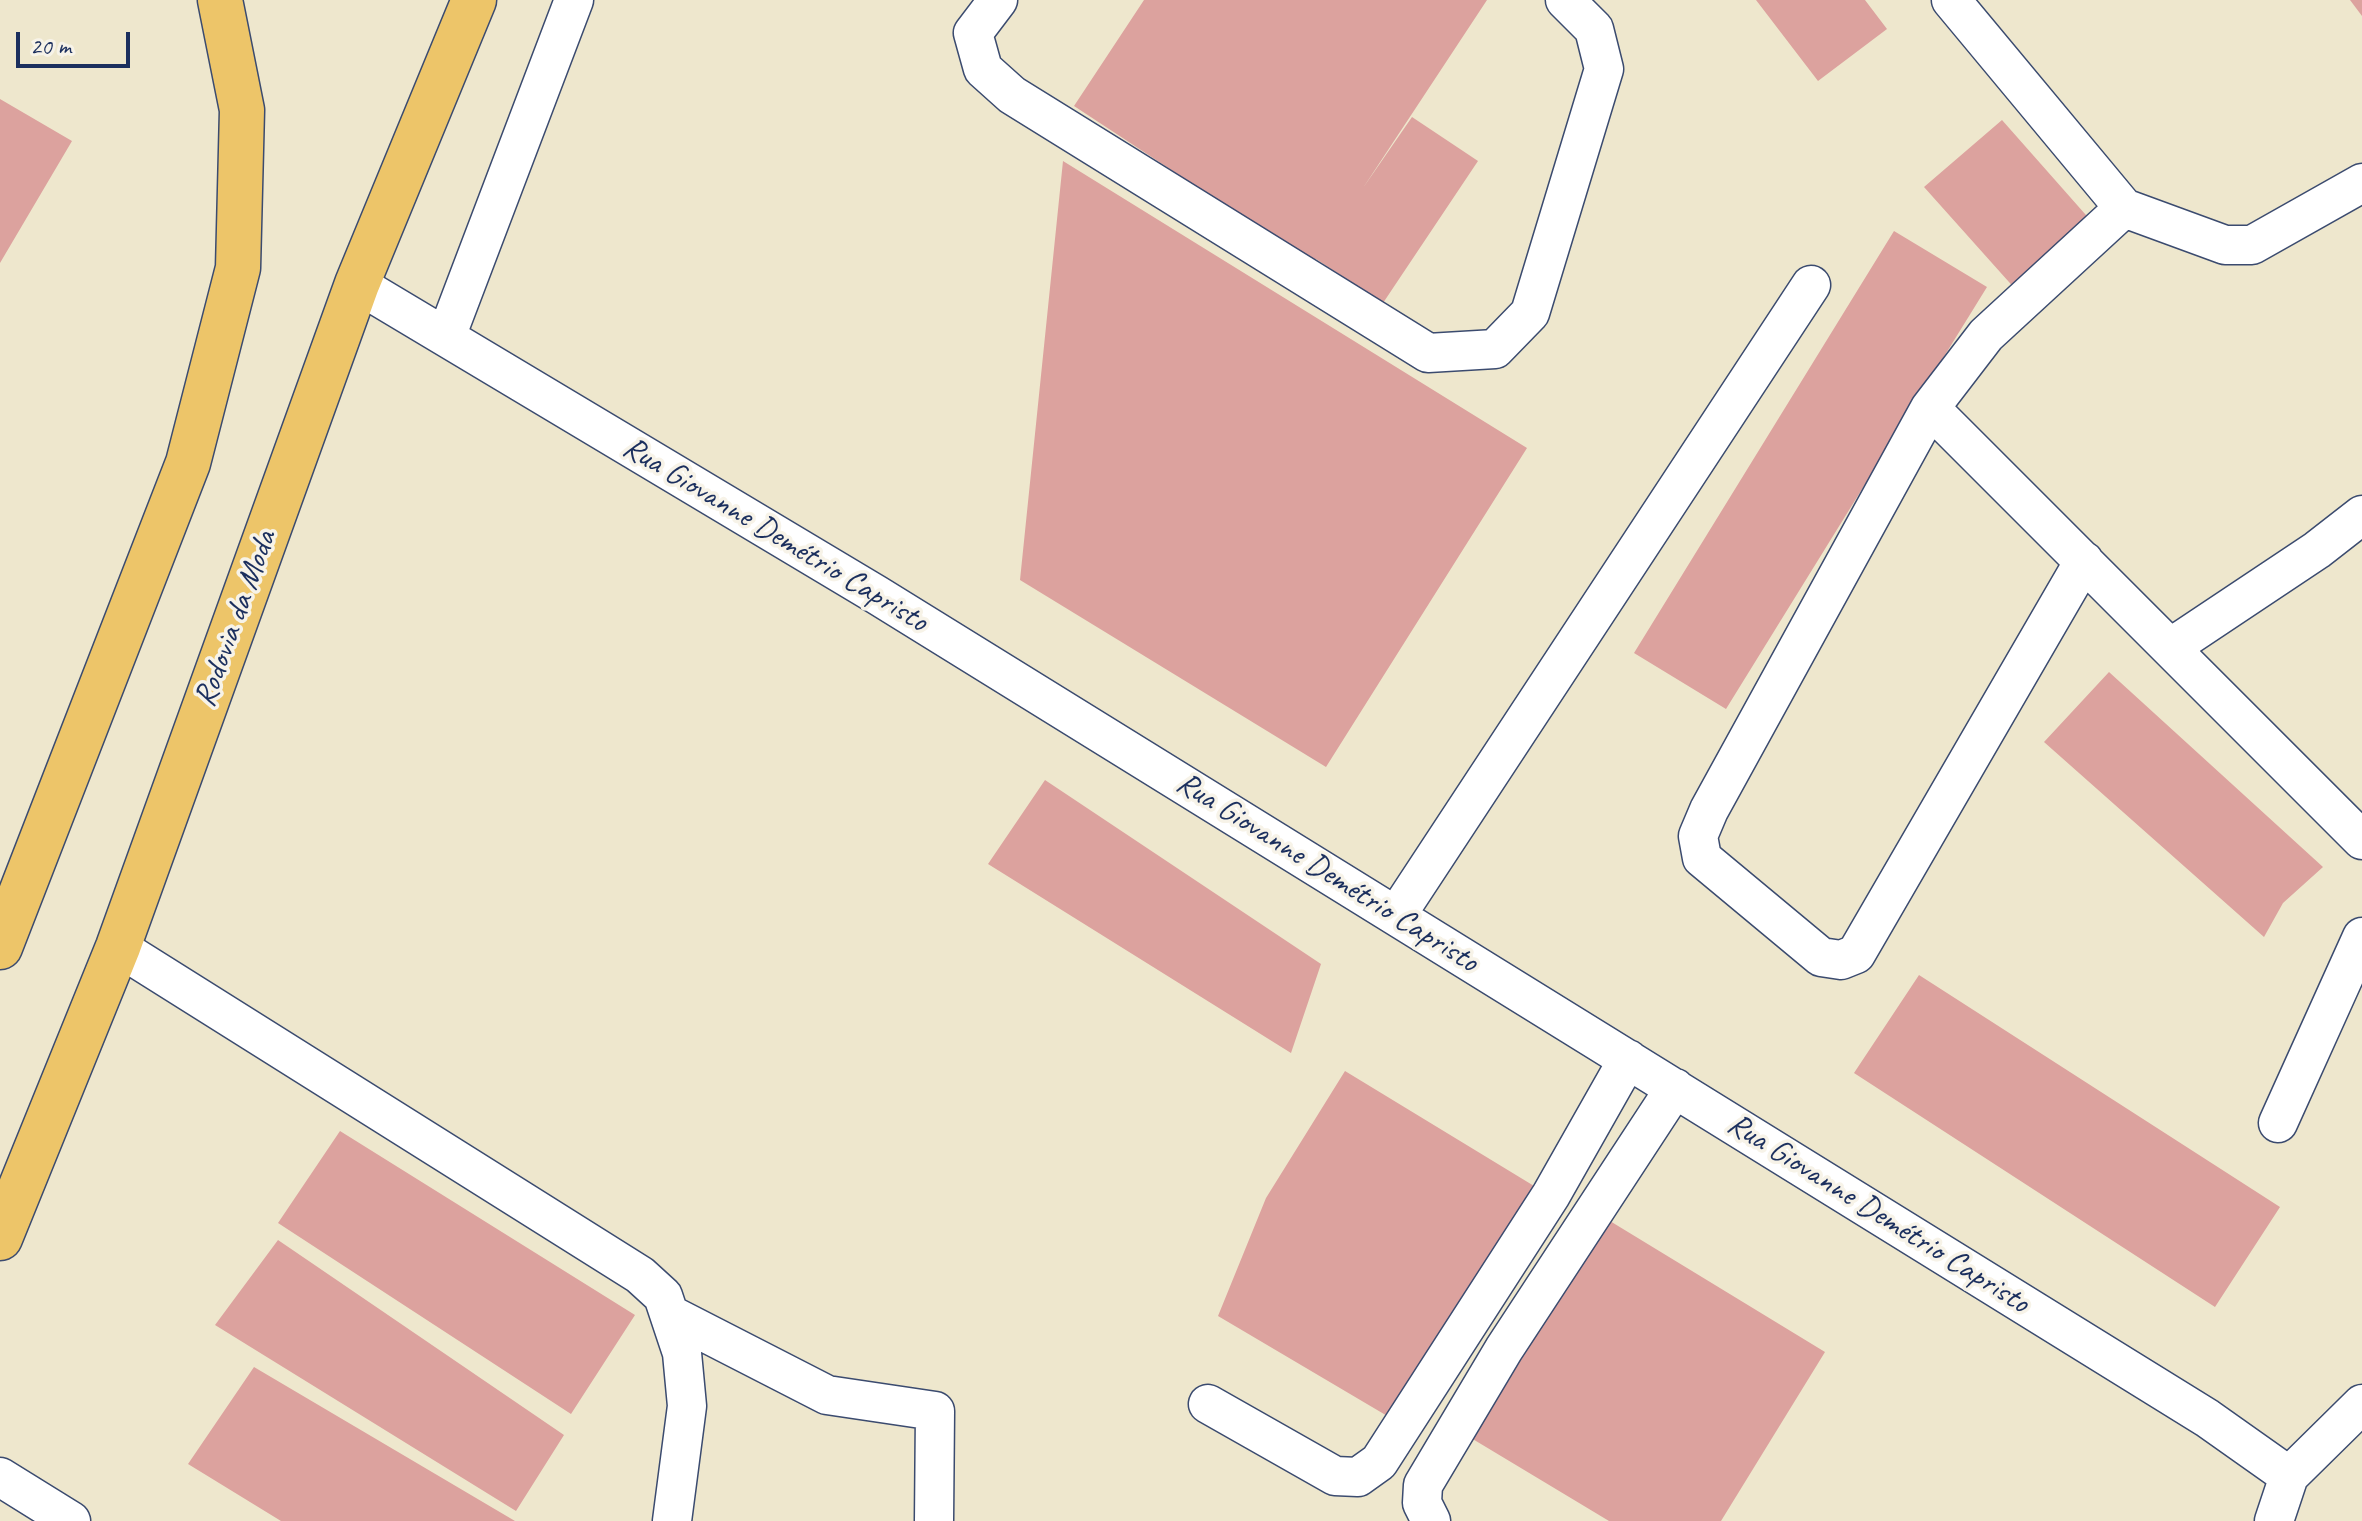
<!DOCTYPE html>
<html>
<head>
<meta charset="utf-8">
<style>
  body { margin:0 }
  #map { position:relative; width:2362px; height:1521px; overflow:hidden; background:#eee7cd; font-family:Caveat,sans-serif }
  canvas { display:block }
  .scale { position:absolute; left:16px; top:32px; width:114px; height:36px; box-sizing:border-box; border:4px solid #1b2f5e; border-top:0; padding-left:10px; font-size:24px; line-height:28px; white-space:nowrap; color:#1b2f5e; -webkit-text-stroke:6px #f7f3e8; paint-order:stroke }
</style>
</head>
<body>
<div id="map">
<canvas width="2362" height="1521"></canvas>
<div class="scale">20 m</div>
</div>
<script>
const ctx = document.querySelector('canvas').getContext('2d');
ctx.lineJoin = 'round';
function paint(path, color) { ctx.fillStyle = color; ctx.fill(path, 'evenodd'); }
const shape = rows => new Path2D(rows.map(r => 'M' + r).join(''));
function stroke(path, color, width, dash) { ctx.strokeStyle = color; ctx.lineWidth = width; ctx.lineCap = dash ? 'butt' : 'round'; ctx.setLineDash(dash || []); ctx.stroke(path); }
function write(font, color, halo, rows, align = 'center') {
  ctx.font = font + ' Caveat,sans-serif'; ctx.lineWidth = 7; ctx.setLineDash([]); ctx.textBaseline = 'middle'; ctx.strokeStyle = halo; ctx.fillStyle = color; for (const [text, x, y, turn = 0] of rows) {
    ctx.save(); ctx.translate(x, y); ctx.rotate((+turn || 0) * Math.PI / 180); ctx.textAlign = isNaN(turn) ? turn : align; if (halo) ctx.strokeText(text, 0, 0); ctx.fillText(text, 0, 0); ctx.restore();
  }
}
paint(shape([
  [1144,0,1487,0,1363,188,1412,117,1478,161,1383,303,1316,259,1313,263,1074,106],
  [1756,0,1865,0,1887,29,1818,81],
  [2350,0,2362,0,2362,16],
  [0,99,72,141,0,263],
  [2002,120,2093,223,2017,291,1924,187],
  [1063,161,1527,448,1326,767,1020,580],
  [1894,231,1987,287,1726,709,1634,653],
  [2109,672,2323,867,2283,903,2264,937,2044,742],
  [1045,780,1321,964,1291,1053,988,864],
  [1919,975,2280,1207,2215,1307,1854,1073],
  [1345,1071,1539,1189,1389,1417,1218,1316,1266,1198],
  [340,1131,635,1315,571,1414,278,1223],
  [1605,1218,1825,1352,1721,1521,1609,1521,1471,1438],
  [278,1240,564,1435,516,1511,215,1325],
  [254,1367,515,1521,281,1521,188,1464]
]), '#dca29e');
const minor = shape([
  [998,0,973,33,983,69,1012,95,1428,353,1495,349,1530,313,1604,69,1594,29,1565,0],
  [1951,0,2124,208,2225,245,2252,245,2362,183],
  [357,284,877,595,2207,1418,2289,1476],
  [446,337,574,0],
  [1930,408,2362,840],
  [2084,561,1856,954,1841,960,1821,957,1702,858,1698,836,1709,810,1930,408,1986,335,2124,208],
  [2170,648,2317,550,2362,515],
  [1396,916,1811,285],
  [118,947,640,1275,663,1296,682,1353,687,1406,672,1521],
  [2278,1123,2362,937],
  [671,1315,827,1395,935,1411,934,1521],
  [1208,1404,1335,1476,1358,1477,1379,1462,1551,1195,1628,1059],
  [0,1477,71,1521],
  [1431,1521,1422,1503,1423,1485,1504,1349,1675,1088],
  [2274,1521,2289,1476,2362,1404]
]);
const highway = shape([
  [0,947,188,463,238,268,242,110,220,0],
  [0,1238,118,947,357,284,474,0]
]);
stroke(minor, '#3b4b6f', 41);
stroke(highway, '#3b4b6f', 47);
stroke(minor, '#fff', 38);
stroke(highway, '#edc569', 44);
write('32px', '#1b2f5e', '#f7f3e8', [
  ["Rua Giovanne Demétrio Capristo",775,535,31],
  ["Rodovia da Moda",236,619,-70],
  ["Rua Giovanne Demétrio Capristo",1327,873,32],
  ["Rua Giovanne Demétrio Capristo",1878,1214,32]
]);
</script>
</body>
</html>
